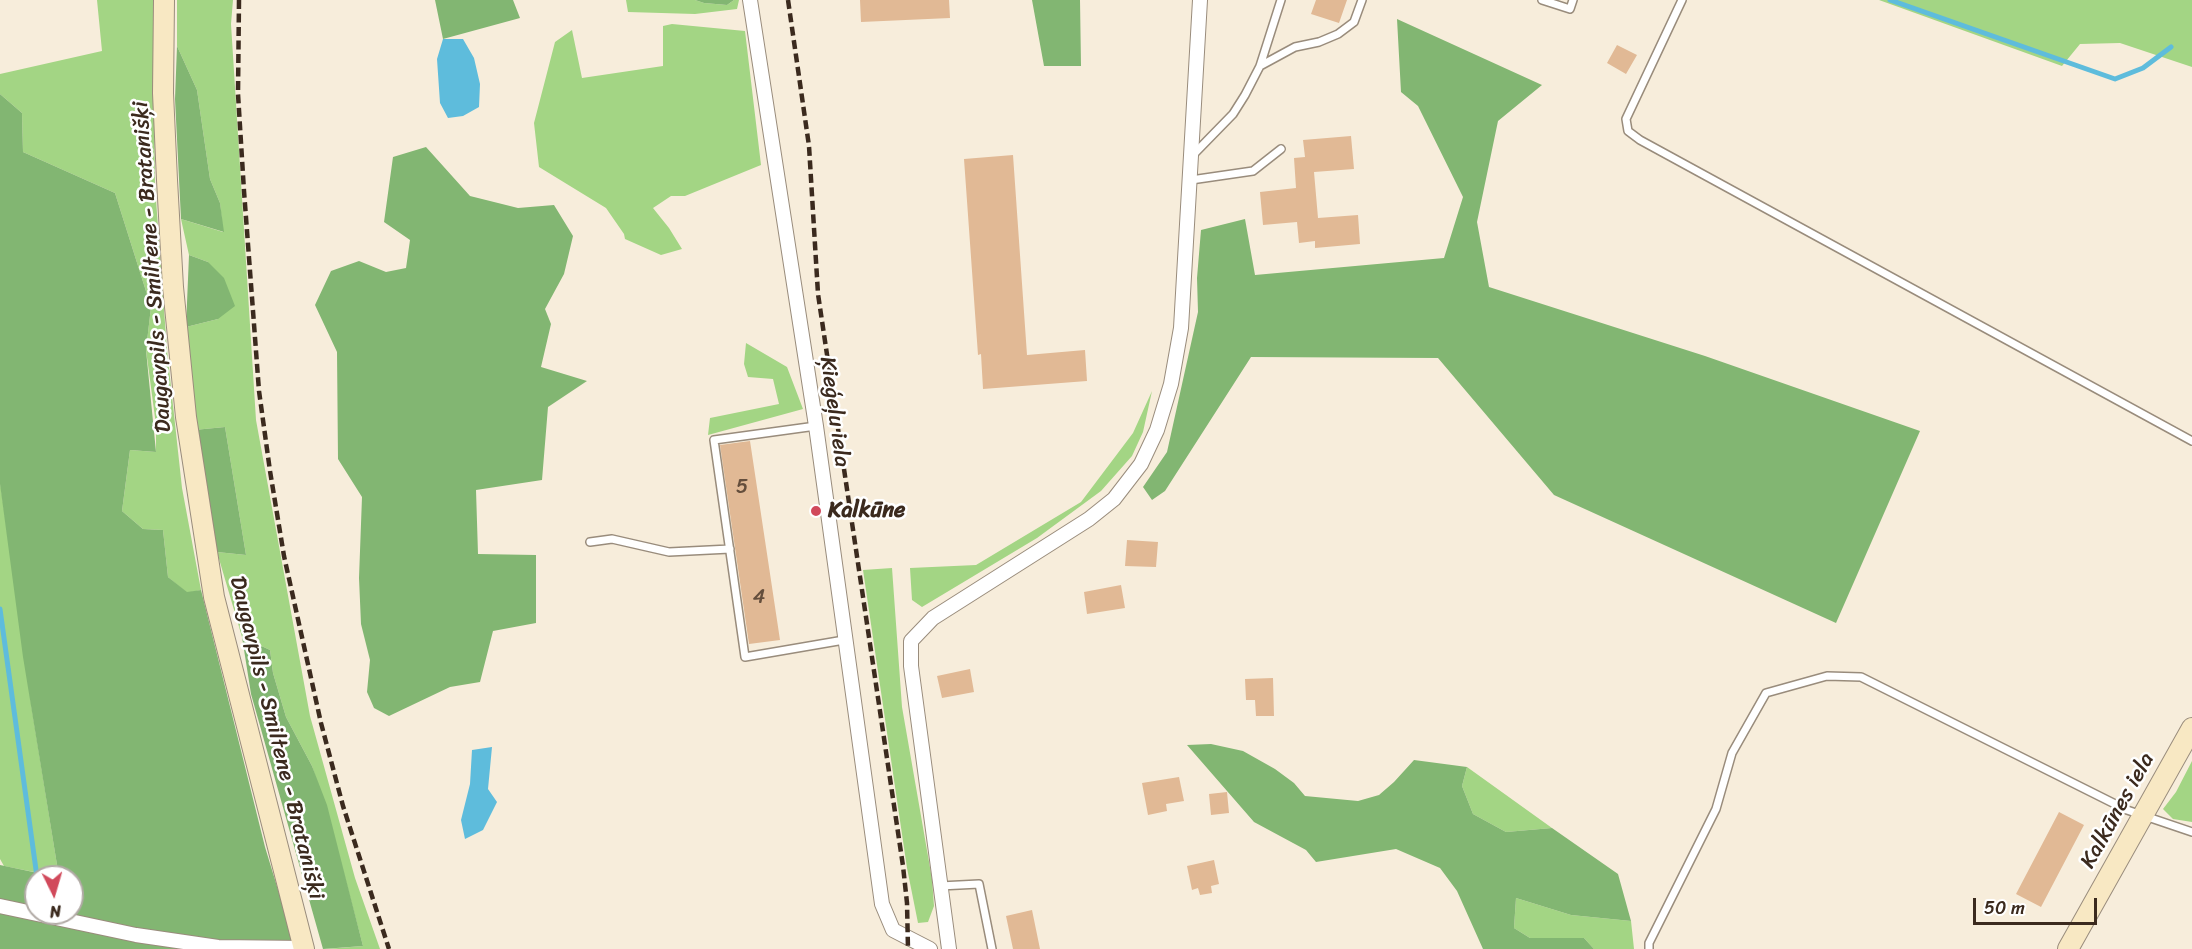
<!DOCTYPE html>
<html>
<head>
<meta charset="utf-8">
<style>
  body { margin:0 }
  #map { position:relative; width:2192px; height:949px; overflow:hidden; background:#f7eddb; font-family:Sriracha,sans-serif }
  canvas { display:block }
  .north { position:absolute; left:24px; top:865px; width:60px; height:60px; box-sizing:border-box; background:#fff; border:2px solid #b1aaa5; border-radius:50%; rotate:175deg; font-size:16px; font-weight:700; line-height:24px; text-align:center; color:#3b2a1e }
  .north::after { content:''; display:block; margin:auto; width:21px; height:27px; background:#d1495b; clip-path:polygon(50% 0,100% 100%,50% 72%,0 100%) }
  .scale { position:absolute; left:1973px; top:898px; width:124px; height:27px; box-sizing:border-box; border:3px solid #3b2a1e; border-top:0; padding-left:8px; font-size:18px; line-height:21px; white-space:nowrap; color:#3b2a1e; -webkit-text-stroke:4px #fff; paint-order:stroke }
</style>
</head>
<body>
<div id="map">
<canvas width="2192" height="949"></canvas>
<div class="north">N</div>
<div class="scale">50 m</div>
</div>
<script>
const ctx = document.querySelector('canvas').getContext('2d');
ctx.lineJoin = 'round';
function paint(path, color) { ctx.fillStyle = color; ctx.fill(path, 'evenodd'); }
const shape = rows => new Path2D(rows.map(r => 'M' + r).join(''));
function stroke(path, color, width, dash) { ctx.strokeStyle = color; ctx.lineWidth = width; ctx.lineCap = dash ? 'butt' : 'round'; ctx.setLineDash(dash || []); ctx.stroke(path); }
function write(font, color, halo, rows, align = 'center') {
  ctx.font = font + ' Sriracha,sans-serif'; ctx.lineWidth = 5; ctx.setLineDash([]); ctx.textBaseline = 'middle'; ctx.strokeStyle = halo; ctx.fillStyle = color; for (const [text, x, y, turn = 0] of rows) {
    ctx.save(); ctx.translate(x, y); ctx.rotate((+turn || 0) * Math.PI / 180); ctx.textAlign = isNaN(turn) ? turn : align; if (halo) ctx.strokeText(text, 0, 0); ctx.fillText(text, 0, 0); ctx.restore();
  }
}
paint(shape([
  [97,0,153,0,155,186,167,350,182,488,201,590,187,593,168,577,163,530,143,529,122,511,130,450,156,452,156,425,146,350,151,307,115,193,23,152,22,113,0,94,0,74,102,51],
  [177,0,233,0,231,24,256,420,310,716,355,878,380,949,326,949,363,946,330,821,312,766,286,717,273,673,270,650,242,637,217,552,246,555,225,427,194,430,186,327,218,319,208,262,189,255,181,219,223,232,220,203,210,179,197,90,177,46],
  [626,0,695,0,704,3,727,5,734,0,739,0,737,9,695,14,628,12],
  [1879,0,2192,0,2192,67,2120,43,2080,44,2062,66],
  [672,24,745,31,761,165,685,196,671,196,653,208,669,228,682,249,661,255,625,239,624,234,606,208,539,167,534,123,555,42,572,30,582,78,663,66,663,26],
  [746,343,787,367,803,409,708,435,710,418,779,404,773,379,748,377,744,364],
  [1152,391,1143,432,1132,456,1101,491,1037,538,922,607,912,600,910,568,976,565,1081,502,1133,433],
  [0,481,32,710,59,877,4,866,0,859],
  [892,568,902,707,932,879,934,906,928,922,918,923,907,868,863,570],
  [2192,761,2192,822,2173,819,2163,809,2176,792],
  [1467,767,1552,828,1506,832,1473,814,1462,786],
  [1516,898,1571,915,1631,921,1634,949,1594,949,1584,938,1530,938,1514,928]
]), '#a3d584');
paint(shape([
  [435,0,513,0,520,18,443,39],
  [695,0,734,0,727,5,704,3],
  [1032,0,1080,0,1081,66,1044,66],
  [1397,19,1542,85,1498,121,1477,222,1489,287,1705,356,1920,431,1836,623,1554,495,1438,358,1251,357,1165,491,1152,500,1143,487,1167,452,1198,312,1197,278,1201,230,1245,219,1255,275,1444,258,1463,197,1418,106,1401,92],
  [177,46,197,90,210,179,220,203,224,232,181,219,175,99],
  [0,94,22,113,23,152,115,193,151,307,146,350,156,452,130,450,122,511,143,529,163,530,168,577,187,592,201,590,265,847,296,949,0,949,0,865,57,877,36,877,36,913,72,913,72,877,59,877,23,657,0,484],
  [426,147,470,196,518,208,554,205,573,236,564,274,545,309,551,324,541,367,587,381,548,407,542,480,476,490,478,554,536,555,536,623,493,631,480,682,450,687,389,716,374,708,367,692,370,660,361,624,359,578,362,497,338,459,337,352,315,305,331,271,359,261,386,272,406,268,410,240,384,222,393,157],
  [189,255,208,262,224,278,235,306,218,319,186,327],
  [225,427,246,555,217,552,194,430],
  [242,637,270,650,273,673,286,717,312,766,327,805,363,946,323,949,251,694],
  [1211,744,1243,751,1275,769,1294,783,1305,796,1358,801,1379,795,1394,782,1414,760,1467,767,1462,786,1473,814,1506,832,1552,828,1618,874,1631,921,1571,915,1516,898,1514,928,1530,938,1584,938,1594,949,1483,949,1457,891,1440,868,1396,849,1316,862,1306,850,1254,822,1187,745]
]), '#82b672');
paint(shape([
  [443,39,463,39,474,58,480,84,479,107,463,116,448,118,440,103,437,59],
  [492,747,488,789,497,802,483,830,465,839,461,820,470,784,472,750]
]), '#5ebcdc');
stroke(shape([
  [1890,0,2115,79,2143,68,2171,47],
  [0,609,37,877]
]), '#5ebcdc', 5);
paint(shape([
  [860,0,949,0,950,18,861,22],
  [1316,0,1347,0,1339,23,1311,14],
  [1617,45,1637,55,1626,74,1607,63],
  [1351,136,1354,169,1314,172,1318,218,1358,215,1360,244,1315,248,1315,241,1299,243,1297,222,1263,225,1260,192,1296,188,1294,158,1305,157,1303,140],
  [1013,155,1027,355,1085,350,1087,381,983,389,981,354,978,355,964,159],
  [750,441,780,640,749,644,720,445],
  [1127,540,1158,542,1156,567,1125,566],
  [1121,585,1125,608,1087,614,1084,592],
  [970,669,974,692,942,698,937,676],
  [1273,678,1274,716,1256,716,1255,700,1246,700,1245,679],
  [1179,777,1184,801,1166,804,1167,811,1148,815,1142,783],
  [1227,792,1229,813,1211,815,1209,794],
  [2059,812,2084,825,2041,907,2016,894],
  [1214,860,1219,884,1211,886,1212,893,1200,895,1198,888,1192,890,1187,866],
  [1032,910,1040,949,1013,949,1006,916]
]), '#e1b995');
const service = shape([
  [1542,0,1570,9,1573,0],
  [1682,0,1626,119,1628,131,1640,140,2192,441],
  [1260,66,1295,47,1319,42,1338,34,1354,22,1362,0],
  [1192,156,1233,114,1245,95,1260,66,1281,0],
  [1191,180,1253,171,1281,149],
  [816,426,714,440,745,657,844,640],
  [590,542,612,539,669,552,730,549],
  [940,886,979,884,992,949],
  [1649,949,1649,943,1716,809,1732,753,1766,693,1827,676,1861,677,2127,810,2192,832]
]);
const minor = shape([
  [750,0,816,426,882,904,893,930,930,949],
  [0,906,136,935,218,947,303,948],
  [949,949,911,666,911,641,933,618,1089,519,1114,499,1141,464,1157,430,1171,384,1181,328,1200,0]
]);
const secondary = shape([
  [164,0,163,93,167,180,173,287,186,417,214,597,304,949],
  [2068,949,2192,728]
]);
stroke(service, '#998c7c', 10);
stroke(minor, '#998c7c', 16);
stroke(secondary, '#998c7c', 22);
stroke(service, '#fff', 7);
stroke(minor, '#fff', 14);
stroke(secondary, '#f8e8c3', 20);
stroke(shape([
  [239,0,238,94,244,191,259,391,270,471,284,556,321,723,343,806,389,949],
  [788,0,809,146,818,294,903,866,907,903,908,949]
]), '#3b2a1e', 4.5, [9, 4.5]);
for (const [x, y, r, color] of [
  [816,511,6,"#d1495b"]
]) { const dot = new Path2D(); dot.arc(x, y, r, 0, 2 * Math.PI); ctx.fillStyle = color; ctx.fill(dot); stroke(dot, '#fff', 2); }
write('20px', '#644e3c', null, [
  ["5",742,488],
  ["4",759,598]
]);
write('22px', '#3b2a1e', '#fff', [
  ["Daugavpils - Smiltene - Bratanišķi",153,267,-94],
  ["Ķieģeļu iela",834,412,82],
  ["Daugavpils - Smiltene - Bratanišķi",276,738,76],
  ["Kalkūnes iela",2118,811,-61]
]);
write('bold 22px', '#3b2a1e', '#fff', [
  ["Kalkūne",828,511]
], 'left');
</script>
</body>
</html>
